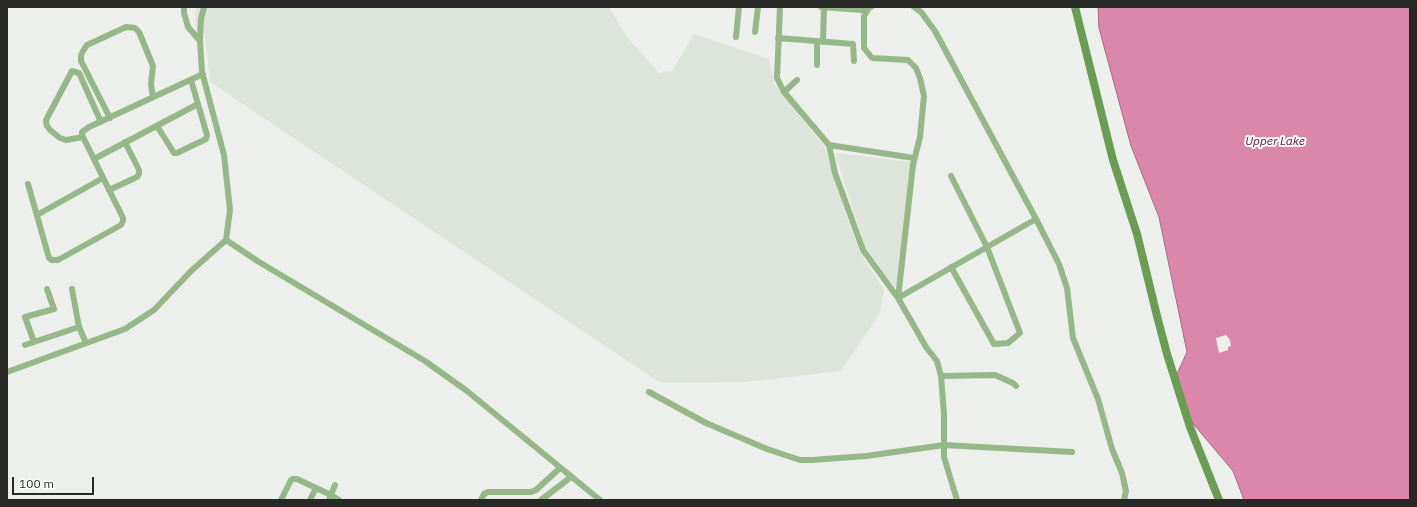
<!DOCTYPE html>
<html>
<head>
<meta charset="utf-8">
<style>
  body { margin:0 }
  #map { position:relative; width:1417px; height:507px; overflow:hidden; background:#ecefeb; font-family:"IBM Plex Sans",sans-serif }
  canvas { display:block }
  .frame { position:absolute; inset:0; border:8px solid #282827; pointer-events:none }
  .scale { position:absolute; left:12px; top:477px; width:82px; height:18px; box-sizing:border-box; border:2px solid #282827; border-top:0; padding-left:5px; font-size:12px; line-height:14px; white-space:nowrap; color:#282827; -webkit-text-stroke:3px #fafcf8; paint-order:stroke }
</style>
</head>
<body>
<div id="map">
<canvas width="1417" height="507"></canvas>
<div class="frame"></div>
<div class="scale">100 m</div>
</div>
<script>
const ctx = document.querySelector('canvas').getContext('2d');
ctx.lineJoin = 'round';
function paint(path, color) { ctx.fillStyle = color; ctx.fill(path, 'evenodd'); }
const shape = rows => new Path2D(rows.map(r => 'M' + r).join(''));
function stroke(path, color, width, dash) { ctx.strokeStyle = color; ctx.lineWidth = width; ctx.lineCap = dash ? 'butt' : 'round'; ctx.setLineDash(dash || []); ctx.stroke(path); }
function write(font, color, halo, rows, align = 'center') {
  ctx.font = font + ' "IBM Plex Sans",sans-serif'; ctx.lineWidth = 4; ctx.setLineDash([]); ctx.textBaseline = 'middle'; ctx.strokeStyle = halo; ctx.fillStyle = color; for (const [text, x, y, turn = 0] of rows) {
    ctx.save(); ctx.translate(x, y); ctx.rotate((+turn || 0) * Math.PI / 180); ctx.textAlign = isNaN(turn) ? turn : align; if (halo) ctx.strokeText(text, 0, 0); ctx.fillText(text, 0, 0); ctx.restore();
  }
}
paint(shape([
  [196,7,609,7,627,37,659,73,672,71,694,34,769,59,775,85,825,148,850,227,862,256,884,290,880,313,841,371,746,382,661,383,210,82,205,33,197,31,195,16],
  [837,153,911,162,897,285,895,288,865,246,836,157]
]), '#dde4da');
const water = shape([
  [1098,7,1410,7,1410,500,1244,500,1233,471,1190,420,1177,374,1187,352,1159,217,1131,146,1099,28,1098,7]
]);
paint(water, '#da87aa');
stroke(water, '#a56a83', 1);
paint(shape([
  [1226,335,1230,340,1231,346,1228,347,1228,350,1219,353,1216,338]
]), '#ecefeb');
stroke(shape([
  [184,7,184,13,188,27,200,41],
  [780,7,777,78,784,92,829,145,835,173,863,250,898,298,926,347,937,361,941,376,944,414,944,457,957,500],
  [821,7,862,10,871,7],
  [914,7,921,12,935,31,1036,219,1059,264,1067,288,1073,338,1098,399,1112,449,1122,473,1126,491,1124,500],
  [869,8,864,16,864,48,872,58,908,60,916,68,920,78,924,96,920,137,913,165,898,298],
  [755,32,758,7],
  [736,37,739,7],
  [778,38,853,44,854,61],
  [817,41,817,65],
  [823,42,824,7],
  [784,92,797,80],
  [110,118,81,61,81,55,83,51,87,45,126,27,135,28,139,32,153,66,151,84,153,97],
  [157,126,174,153,177,153,206,139,207,135,191,80],
  [83,137,66,140,60,138,50,130,47,126,46,122,46,120,72,71,79,73,101,122],
  [829,145,914,158],
  [94,159,198,104],
  [951,176,987,247,1020,333,1008,343,994,344,951,267],
  [28,184,49,258,52,260,58,260,121,225,123,221,123,218,82,135,82,132,89,127,203,74],
  [109,190,137,177,139,174,139,170,125,142],
  [37,215,103,178],
  [226,240,259,262,425,361,467,391,600,500],
  [72,289,79,327,86,343],
  [898,298,1036,219],
  [34,342,25,317,54,309,47,289],
  [25,345,79,327],
  [7,372,125,329,154,310,191,271,226,240,230,210,224,155,202,72,200,41,201,19,204,7],
  [941,376,995,375,1013,383,1016,386],
  [649,392,706,423,767,449,800,460,812,460,866,456,944,445,1072,452],
  [281,500,291,480,293,479,297,479,331,495,339,500],
  [310,500,316,488],
  [329,500,335,485],
  [481,500,484,494,488,492,531,492,536,490,560,468],
  [541,500,571,477]
]), '#96b888', 6);
stroke(shape([
  [1075,7,1113,160,1137,234,1157,316,1167,354,1190,427,1219,500]
]), '#6b9c53', 8);
write('italic 12px', '#5a1038', '#fafcf8', [
  ["Upper Lake",1275,142]
]);
</script>
</body>
</html>
